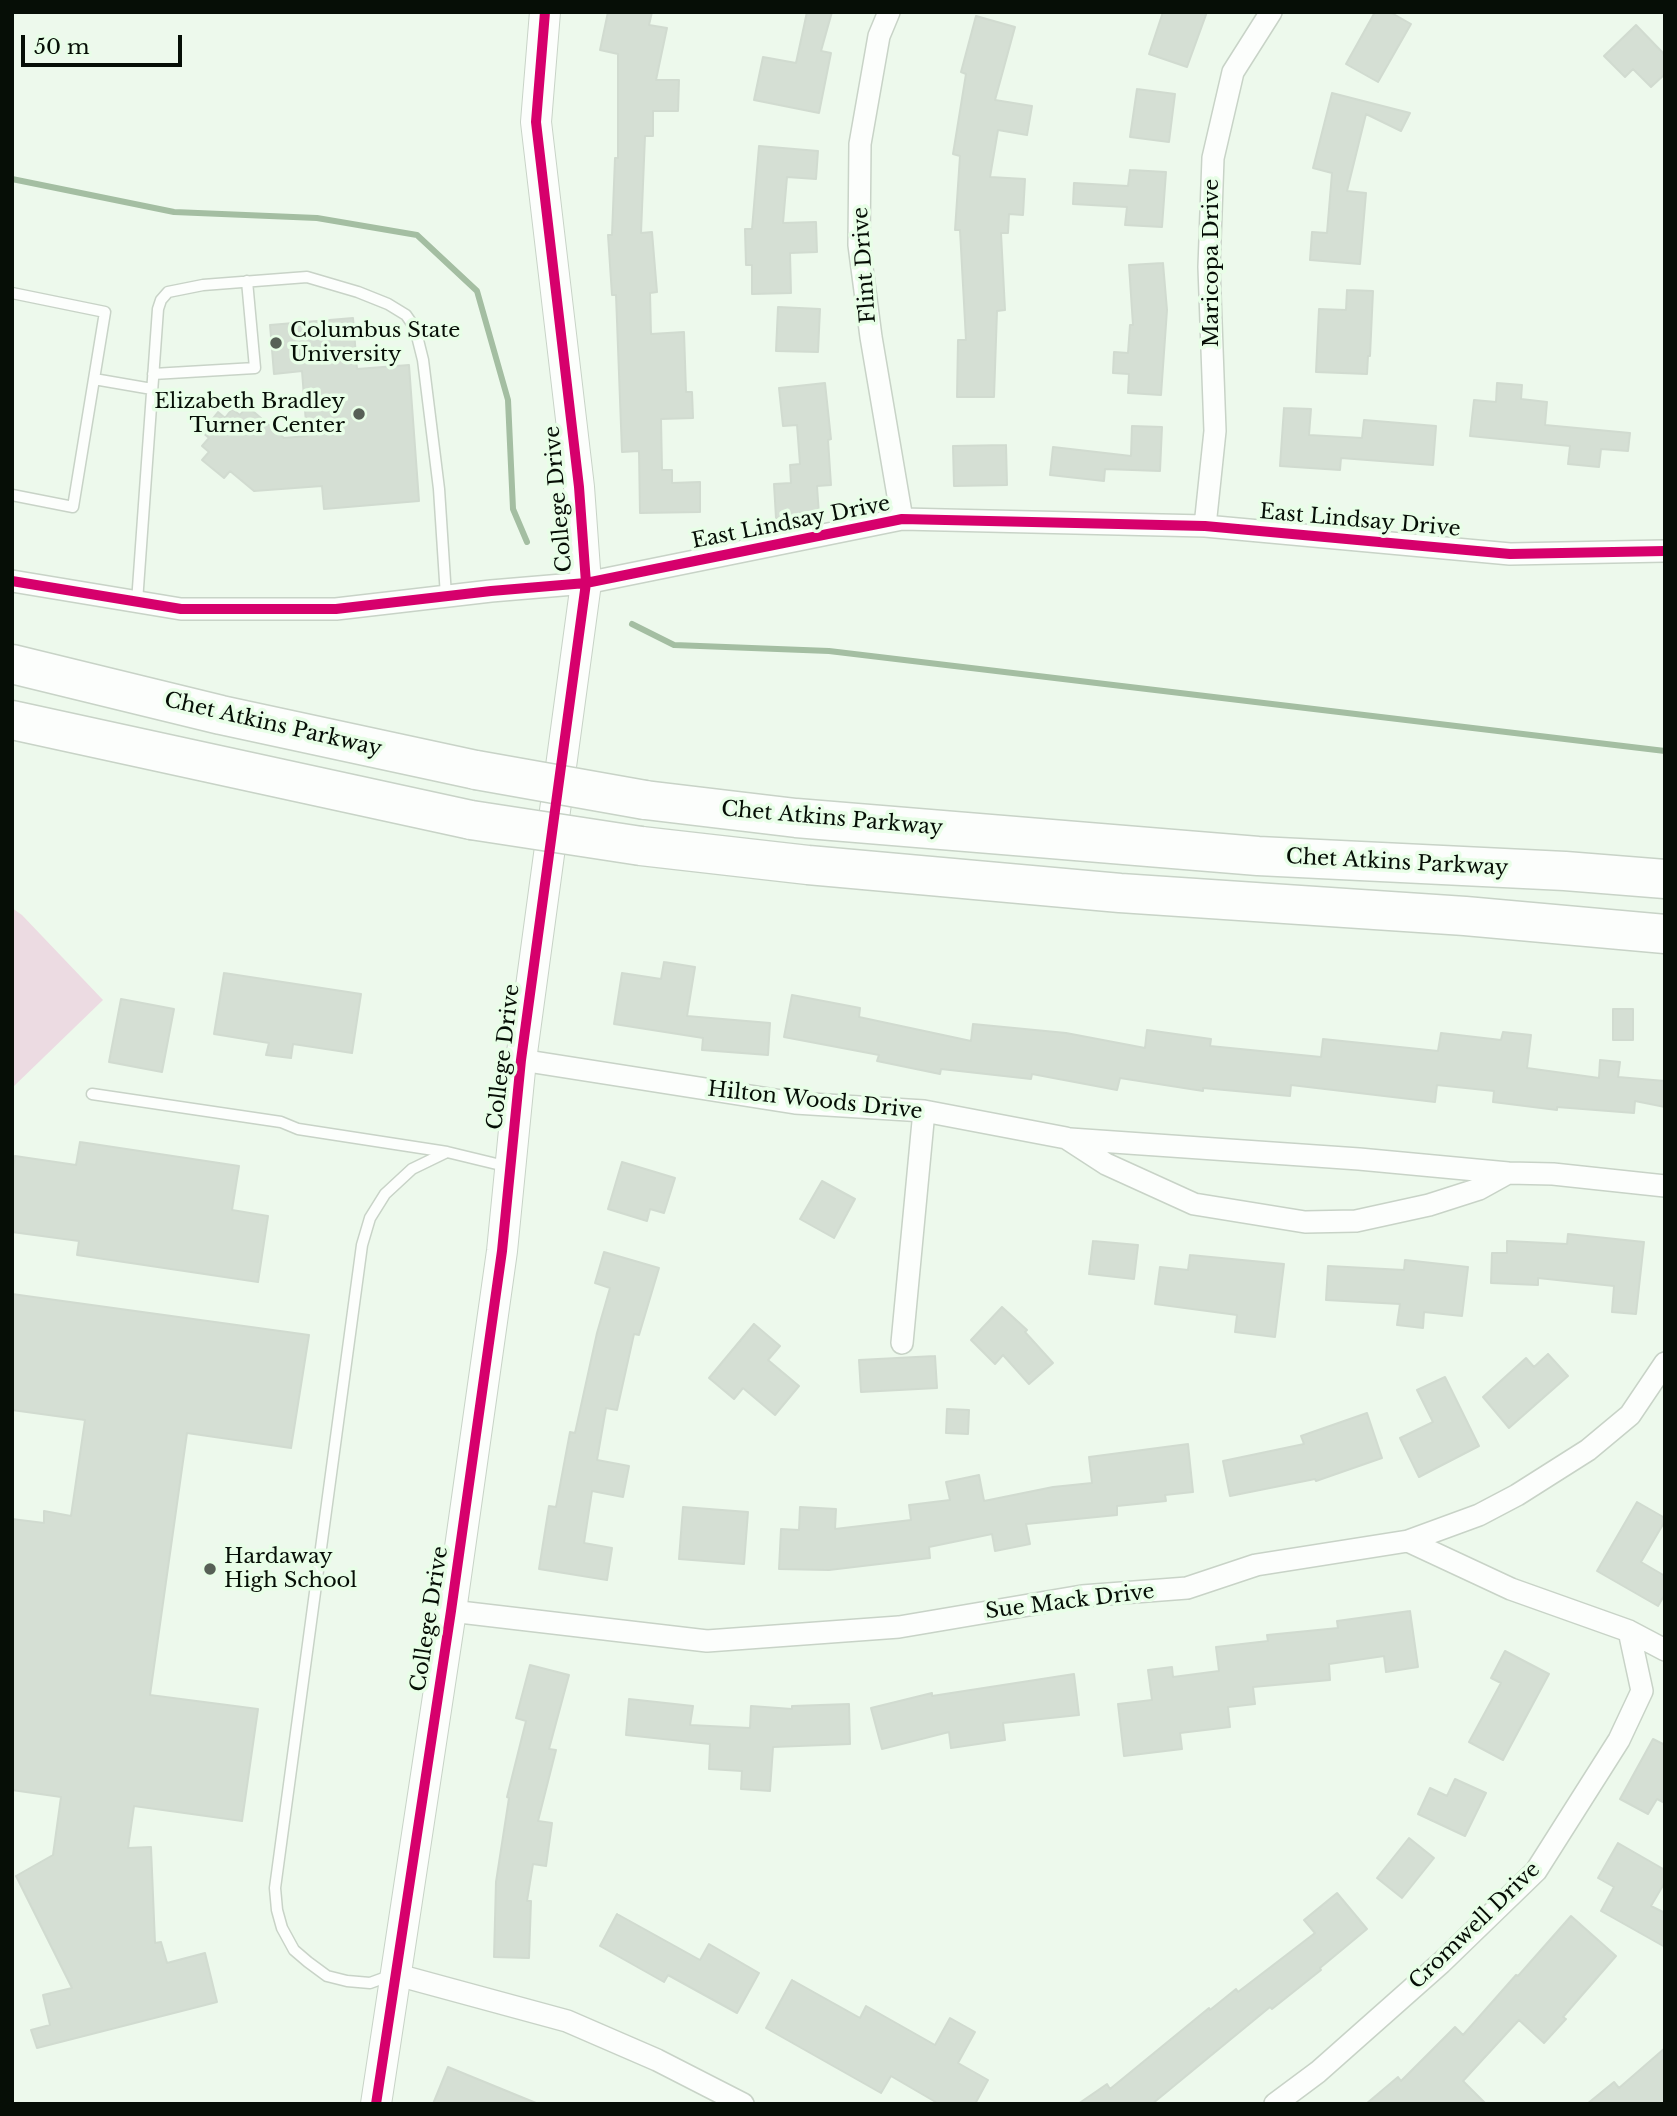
<!DOCTYPE html>
<html>
<head>
<meta charset="utf-8">
<style>
  body { margin:0 }
  #map { position:relative; width:1677px; height:2116px; overflow:hidden; background:#edf9ec; font-family:"Libre Baskerville",serif }
  canvas { display:block }
  .frame { position:absolute; inset:0; border:14px solid #060e06; pointer-events:none }
  .scale { position:absolute; left:21px; top:35px; width:161px; height:32px; box-sizing:border-box; border:4px solid #060e06; border-top:0; padding-left:9px; font-size:21px; line-height:24px; white-space:nowrap; color:#060e06; -webkit-text-stroke:5px #e8fee7; paint-order:stroke }
</style>
</head>
<body>
<div id="map">
<canvas width="1677" height="2116"></canvas>
<div class="frame"></div>
<div class="scale">50 m</div>
</div>
<script>
const ctx = document.querySelector('canvas').getContext('2d');
ctx.lineJoin = 'round';
function paint(path, color) { ctx.fillStyle = color; ctx.fill(path, 'evenodd'); }
const shape = rows => new Path2D(rows.map(r => 'M' + r).join(''));
function stroke(path, color, width, dash) { ctx.strokeStyle = color; ctx.lineWidth = width; ctx.lineCap = dash ? 'butt' : 'round'; ctx.setLineDash(dash || []); ctx.stroke(path); }
function write(font, color, halo, rows, align = 'center') {
  ctx.font = font + ' "Libre Baskerville",serif'; ctx.lineWidth = 7; ctx.setLineDash([]); ctx.textBaseline = 'middle'; ctx.strokeStyle = halo; ctx.fillStyle = color; for (const [text, x, y, turn = 0] of rows) {
    ctx.save(); ctx.translate(x, y); ctx.rotate((+turn || 0) * Math.PI / 180); ctx.textAlign = isNaN(turn) ? turn : align; if (halo) ctx.strokeText(text, 0, 0); ctx.fillText(text, 0, 0); ctx.restore();
  }
}
paint(shape([
  [12,908,22,915,103,1000,12,1088]
]), '#ecdbe2');
stroke(shape([
  [12,179,174,212,317,218,417,235,477,291,508,400,513,509,527,542],
  [632,624,674,645,829,651,1665,751]
]), '#a4bea2', 6);
const building = shape([
  [608,12,652,12,649,25,667,28,656,80,679,80,678,111,653,111,653,136,645,136,641,233,652,232,657,292,650,293,651,334,684,332,686,392,692,392,693,418,661,419,662,470,672,470,672,483,700,482,700,512,640,513,639,451,622,452,616,295,612,295,608,235,612,235,615,158,618,158,618,54,600,50,608,12],
  [807,12,832,12,821,51,831,53,819,113,754,100,763,57,796,63,807,12],
  [1163,12,1207,12,1187,67,1149,54,1163,12],
  [1375,12,1390,12,1411,24,1378,82,1346,64,1375,12],
  [976,16,1015,27,995,100,1032,106,1027,135,998,130,990,177,1025,179,1023,215,1009,214,1008,233,1001,233,1005,310,997,311,994,397,957,397,958,340,966,340,960,230,955,230,960,156,953,154,966,74,961,72,976,16],
  [1636,25,1665,55,1665,74,1651,87,1633,69,1625,77,1604,56,1636,25],
  [1137,89,1175,94,1169,142,1130,137,1137,89],
  [1332,93,1410,113,1401,131,1366,114,1347,191,1366,193,1360,264,1310,260,1312,232,1327,233,1332,173,1313,168,1332,93],
  [759,146,818,151,816,179,787,177,783,223,816,222,817,252,790,253,791,293,752,294,752,265,746,265,745,229,752,229,759,146],
  [1130,170,1166,172,1162,227,1125,225,1127,207,1073,204,1074,183,1128,186,1130,170],
  [1163,263,1167,310,1161,395,1128,393,1129,374,1113,373,1114,352,1128,353,1130,325,1133,325,1129,265,1163,263],
  [1347,290,1373,291,1370,356,1368,356,1367,374,1316,372,1319,309,1346,310,1347,290],
  [778,307,820,309,818,352,776,351,778,307],
  [353,318,357,369,409,365,419,501,324,509,322,486,254,491,230,471,224,478,202,460,209,452,202,446,209,438,202,432,218,412,225,418,232,409,240,415,247,406,284,438,307,436,302,371,274,374,270,325,353,318],
  [825,383,831,439,828,440,831,485,817,486,819,515,776,518,774,484,791,483,790,465,800,464,797,425,783,426,779,388,825,383],
  [1497,383,1522,385,1521,399,1547,402,1545,425,1630,433,1628,451,1601,449,1599,467,1568,464,1570,446,1470,436,1474,400,1496,402,1497,383],
  [1284,408,1311,409,1309,435,1362,438,1364,420,1436,426,1433,465,1341,458,1340,470,1280,466,1284,408],
  [1132,426,1162,427,1160,471,1105,469,1104,481,1050,475,1053,447,1131,456,1132,426],
  [1006,445,1007,485,954,486,953,446,1006,445],
  [664,962,695,967,687,1016,770,1023,768,1055,702,1050,703,1038,614,1024,622,973,661,979,664,962],
  [224,973,361,994,352,1053,293,1044,291,1058,266,1055,269,1043,214,1034,224,973],
  [792,995,860,1008,859,1017,971,1041,973,1024,1066,1033,1145,1048,1147,1030,1211,1039,1210,1046,1321,1057,1323,1039,1438,1051,1441,1033,1501,1040,1503,1032,1531,1035,1527,1068,1599,1078,1600,1060,1620,1062,1618,1077,1665,1081,1665,1107,1635,1101,1634,1113,1557,1107,1557,1110,1493,1102,1494,1091,1437,1085,1435,1102,1291,1085,1290,1096,1203,1088,1203,1091,1120,1078,1117,1090,1032,1074,1031,1079,941,1069,940,1074,877,1061,879,1055,784,1037,792,995],
  [121,999,174,1009,162,1072,109,1062,121,999],
  [1613,1009,1633,1009,1633,1040,1613,1040,1613,1009],
  [80,1142,239,1166,232,1210,268,1216,258,1282,77,1255,79,1241,12,1232,12,1176,15,1156,76,1165,80,1142],
  [622,1162,675,1178,664,1213,650,1209,647,1221,608,1209,622,1162],
  [822,1181,855,1199,834,1238,800,1219,822,1181],
  [1568,1234,1644,1242,1636,1314,1612,1312,1614,1286,1538,1278,1538,1285,1491,1283,1492,1253,1507,1253,1507,1241,1567,1244,1568,1234],
  [1093,1241,1138,1245,1134,1279,1089,1274,1093,1241],
  [604,1252,659,1268,639,1335,634,1334,617,1410,606,1408,597,1460,629,1466,623,1497,592,1491,584,1543,612,1548,607,1580,539,1569,549,1506,556,1507,570,1432,575,1433,597,1333,610,1288,595,1283,604,1252],
  [1190,1255,1284,1264,1275,1337,1235,1332,1237,1315,1155,1304,1160,1267,1188,1270,1190,1255],
  [1405,1260,1468,1267,1462,1316,1424,1312,1423,1328,1397,1325,1400,1304,1326,1300,1328,1266,1404,1270,1405,1260],
  [12,1294,309,1335,291,1448,187,1433,150,1695,258,1709,242,1821,134,1806,128,1848,151,1847,155,1943,161,1942,167,1963,205,1953,217,2002,37,2048,31,2030,50,2025,43,1995,72,1988,16,1876,53,1855,61,1797,12,1790,12,1519,44,1523,44,1511,71,1516,85,1420,12,1410,12,1294],
  [1002,1307,1027,1330,1025,1332,1053,1363,1029,1384,1003,1355,995,1364,971,1340,1002,1307],
  [754,1324,780,1346,768,1360,799,1386,775,1415,743,1388,734,1399,709,1378,754,1324],
  [1548,1354,1568,1376,1509,1428,1483,1397,1526,1358,1534,1367,1548,1354],
  [935,1356,937,1388,861,1392,859,1360,935,1356],
  [1445,1377,1479,1446,1419,1477,1400,1438,1433,1422,1417,1390,1445,1377],
  [947,1409,969,1410,968,1434,946,1433,947,1409],
  [1367,1413,1382,1458,1316,1481,1315,1479,1230,1496,1223,1461,1304,1444,1301,1436,1367,1413],
  [1188,1444,1193,1492,1165,1495,1166,1501,1117,1506,1117,1515,1026,1524,1030,1544,995,1551,992,1534,929,1547,930,1558,829,1570,779,1569,781,1529,799,1530,800,1507,836,1509,835,1529,911,1520,909,1505,950,1500,946,1482,979,1475,984,1501,1053,1487,1092,1483,1089,1457,1188,1444],
  [1637,1502,1665,1518,1665,1521,1641,1562,1665,1576,1665,1594,1658,1606,1597,1571,1637,1502],
  [683,1507,748,1512,744,1564,679,1559,683,1507],
  [1410,1611,1418,1667,1386,1672,1384,1656,1329,1664,1330,1680,1253,1687,1255,1704,1228,1707,1230,1727,1180,1733,1182,1749,1124,1756,1118,1704,1152,1700,1148,1670,1172,1667,1173,1677,1219,1671,1216,1647,1268,1641,1267,1635,1338,1628,1337,1621,1410,1611],
  [1505,1651,1549,1674,1503,1760,1469,1742,1501,1683,1491,1678,1505,1651],
  [530,1665,569,1675,549,1749,556,1750,538,1821,552,1823,546,1866,533,1864,527,1901,531,1901,529,1958,494,1957,496,1882,509,1798,507,1797,526,1721,516,1718,530,1665],
  [1074,1674,1079,1715,1003,1723,1005,1740,951,1748,949,1732,882,1749,871,1708,932,1693,932,1696,1074,1674],
  [629,1699,693,1706,690,1725,750,1728,751,1706,792,1709,792,1706,849,1704,850,1744,773,1747,770,1791,741,1789,742,1771,709,1769,710,1744,626,1735,629,1699],
  [1653,1739,1665,1745,1665,1803,1657,1799,1648,1814,1620,1799,1653,1739],
  [1455,1779,1486,1793,1465,1836,1418,1814,1430,1788,1447,1796,1455,1779],
  [1409,1838,1434,1858,1402,1898,1377,1878,1409,1838],
  [1618,1843,1665,1870,1665,1882,1651,1906,1665,1913,1665,1947,1601,1911,1614,1887,1598,1878,1618,1843],
  [1337,1893,1367,1929,1320,1968,1321,1970,1272,2009,1270,2007,1152,2104,1078,2104,1107,2084,1110,2089,1209,2008,1210,2010,1236,1989,1238,1992,1315,1933,1304,1920,1337,1893],
  [617,1914,700,1960,709,1944,759,1973,737,2013,668,1975,664,1982,600,1946,617,1914],
  [1571,1916,1616,1956,1563,2017,1566,2019,1544,2043,1519,2020,1463,2081,1486,2104,1366,2104,1398,2077,1401,2081,1455,2027,1463,2035,1516,1975,1518,1976,1571,1916],
  [792,1980,860,2018,866,2006,935,2045,950,2018,975,2032,958,2063,988,2080,975,2104,939,2104,891,2076,881,2093,766,2028,792,1980],
  [1665,2048,1665,2104,1587,2104,1614,2082,1619,2088,1665,2048],
  [448,2067,536,2103,536,2104,433,2104,448,2067]
]);
paint(building, '#d5dfd4');
stroke(building, '#d1dbd0', 2);
const lane = shape([
  [12,293,105,312,73,507,12,495],
  [153,374,255,368,247,281],
  [94,379,152,389],
  [137,602,158,309,161,300,168,292,203,285,307,277,358,292,388,304,406,315,415,328,423,360,439,489,446,596],
  [92,1094,281,1122,298,1129,447,1152,509,1167],
  [392,1975,370,1983,347,1981,327,1976,308,1962,294,1950,282,1928,277,1910,275,1888,362,1245,370,1218,385,1194,412,1169,447,1152]
]);
const street = shape([
  [889,12,879,36,860,144,859,245,871,337,902,519],
  [1205,526,1215,431,1209,267,1213,158,1233,72,1271,12],
  [12,581,181,609,336,609,491,591,586,583,902,519,1205,526,1510,554,1665,551],
  [521,1060,795,1103,924,1111,1066,1138,1106,1164,1194,1204,1305,1222,1356,1221,1429,1205,1479,1189,1508,1173,1553,1174,1665,1186],
  [1070,1139,1359,1159,1508,1173],
  [902,1343,924,1111],
  [1408,1541,1479,1515,1517,1495,1588,1450,1630,1415,1665,1363],
  [451,1611,707,1641,899,1627,1082,1596,1187,1588,1256,1565,1408,1541,1511,1589,1629,1631,1665,1650],
  [394,1974,567,2021,657,2060,743,2104],
  [1275,2104,1318,2072,1441,1963,1536,1871,1619,1740,1642,1691,1629,1631]
]);
const secondary = shape([
  [376,2104,451,1611,502,1251,521,1060,586,583,579,487,536,122,545,12]
]);
const highway = shape([
  [12,664,221,715,476,770],
  [12,720,471,820],
  [645,800,796,818,1258,856,1565,871,1665,879],
  [641,846,808,865,1120,893,1465,916,1665,934]
]);
stroke(lane, '#c8d3c7', 13);
stroke(street, '#c8d3c7', 24);
stroke(secondary, '#c8d3c7', 32);
stroke(highway, '#c8d3c7', 41);
stroke(lane, '#fcfefc', 10);
stroke(street, '#fcfefc', 21);
stroke(secondary, '#fcfefc', 30);
stroke(highway, '#fcfefc', 38);
const highwayBridge = shape([
  [476,770,645,800],
  [471,820,641,846]
]);
stroke(highwayBridge, '#c8d3c7', 41, []);
stroke(highwayBridge, '#fcfefc', 38);
stroke(shape([
  [12,581,181,609,336,609,491,591,586,583,902,519,1205,526,1510,554,1665,551],
  [376,2104,451,1611,502,1251,521,1060,586,583,579,487,536,122,545,12]
]), '#d6006c', 10);
for (const [x, y, r, color] of [
  [276,343,7,"#576056"],
  [359,414,7,"#576056"],
  [210,1569,7,"#576056"]
]) { const dot = new Path2D(); dot.arc(x, y, r, 0, 2 * Math.PI); ctx.fillStyle = color; ctx.fill(dot); stroke(dot, '#e8fee7', 2.5); }
write('21px', '#060e06', '#e8fee7', [
  ["Maricopa Drive",1212,263,-90],
  ["Flint Drive",865,265,-94],
  ["College Drive",559,499,-95],
  ["East Lindsay Drive",1360,521,5],
  ["East Lindsay Drive",791,523,-11],
  ["Chet Atkins Parkway",273,725,13],
  ["Chet Atkins Parkway",832,819,5],
  ["Chet Atkins Parkway",1397,863,3],
  ["College Drive",504,1057,-83],
  ["Hilton Woods Drive",815,1101,6],
  ["Sue Mack Drive",1070,1602,-7],
  ["College Drive",430,1619,-81],
  ["Cromwell Drive",1475,1926,-44]
]);
write('21px', '#060e06', '#e8fee7', [
  ["Columbus State",290,331],
  ["University",290,355],
  ["Elizabeth Bradley",345,402,"right"],
  ["Turner Center",345,426,"right"],
  ["Hardaway",224,1557],
  ["High School",224,1581]
], 'left');
</script>
</body>
</html>
